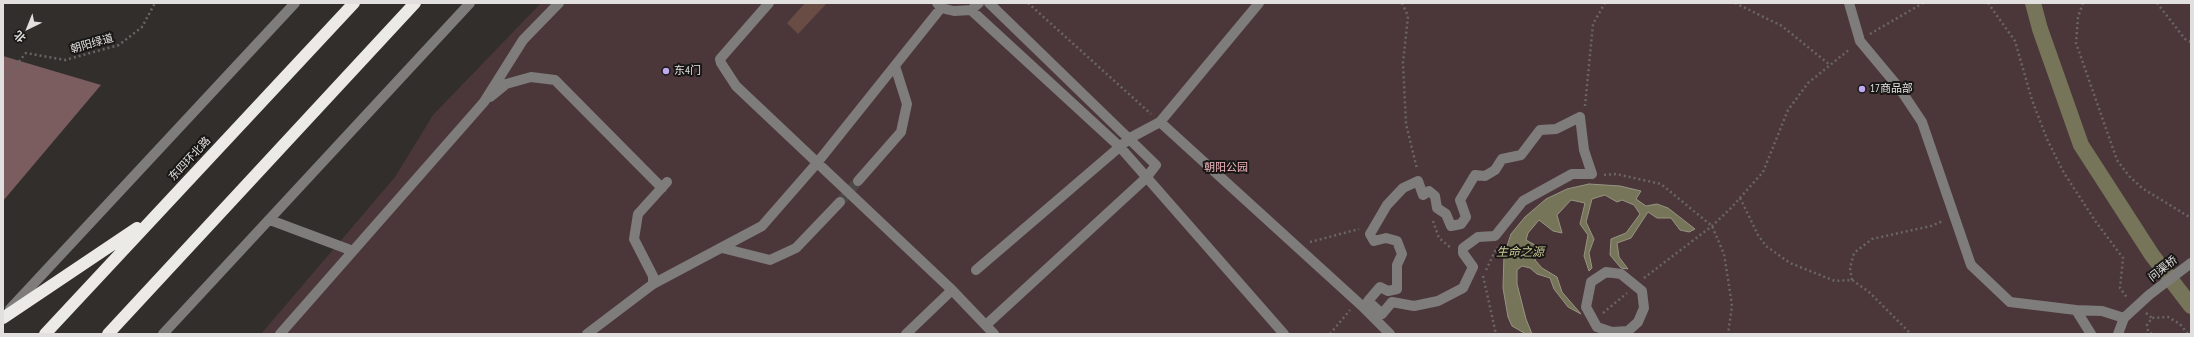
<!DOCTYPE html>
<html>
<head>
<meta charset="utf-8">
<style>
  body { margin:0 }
  #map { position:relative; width:2194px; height:337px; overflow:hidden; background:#312e2c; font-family:"PT Sans Narrow","Noto Sans SC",sans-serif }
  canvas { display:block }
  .frame { position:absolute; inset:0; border:4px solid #e2e0df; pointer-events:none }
  .north { position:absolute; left:8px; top:8px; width:40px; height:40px; -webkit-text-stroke:3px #181716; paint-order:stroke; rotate:223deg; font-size:11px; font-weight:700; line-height:16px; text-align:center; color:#e2e0df }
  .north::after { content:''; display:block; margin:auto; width:14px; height:18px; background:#e2e0df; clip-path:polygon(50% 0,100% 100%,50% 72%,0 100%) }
</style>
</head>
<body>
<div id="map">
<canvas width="2194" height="337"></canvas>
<div class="frame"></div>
<div class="north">北</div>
</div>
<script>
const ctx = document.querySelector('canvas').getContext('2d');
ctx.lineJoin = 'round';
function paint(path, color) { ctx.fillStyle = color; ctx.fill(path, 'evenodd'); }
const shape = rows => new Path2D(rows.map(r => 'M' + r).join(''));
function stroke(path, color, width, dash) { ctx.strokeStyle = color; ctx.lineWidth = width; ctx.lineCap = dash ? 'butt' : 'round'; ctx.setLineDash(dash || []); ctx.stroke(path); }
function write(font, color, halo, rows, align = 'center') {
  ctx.font = font + ' "PT Sans Narrow","Noto Sans SC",sans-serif'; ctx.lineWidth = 4; ctx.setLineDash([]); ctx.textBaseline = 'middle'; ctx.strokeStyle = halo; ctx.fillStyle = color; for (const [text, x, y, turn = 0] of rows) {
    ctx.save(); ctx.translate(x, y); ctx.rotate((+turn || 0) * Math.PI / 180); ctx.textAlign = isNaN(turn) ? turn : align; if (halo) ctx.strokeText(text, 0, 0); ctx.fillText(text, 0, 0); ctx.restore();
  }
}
paint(shape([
  [541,3,2191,3,2191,334,261,334,395,177,433,115]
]), '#4b3739');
paint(shape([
  [3,56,101,85,3,201]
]), '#7b5c5f');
const water = shape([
  [1589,184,1620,186,1641,191,1636,199,1646,206,1657,204,1668,208,1695,229,1689,232,1680,230,1671,218,1657,218,1648,212,1631,238,1617,243,1619,257,1628,269,1621,268,1610,255,1611,239,1626,233,1640,214,1634,205,1622,200,1617,202,1605,195,1598,197,1592,199,1586,222,1594,239,1589,253,1592,268,1589,271,1584,256,1588,235,1580,224,1585,203,1571,200,1557,215,1562,233,1553,231,1539,220,1528,233,1526,240,1535,245,1537,251,1535,260,1542,268,1557,277,1562,292,1581,314,1568,307,1554,289,1550,278,1537,274,1530,268,1522,266,1517,270,1517,284,1526,319,1532,334,1526,334,1512,326,1508,317,1503,288,1504,255,1511,234,1525,217,1546,199,1567,189,1589,184]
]);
paint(water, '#767559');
stroke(water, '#969581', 1);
stroke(shape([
  [2033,3,2040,29,2081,145,2152,255,2191,306]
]), '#767559', 16);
paint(shape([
  [805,3,827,3,798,34,787,23]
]), '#694c44');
stroke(shape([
  [840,202,858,181]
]), '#4c4947', 10, [10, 5]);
stroke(shape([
  [1028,3,1151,114],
  [1402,3,1408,16,1403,63,1406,124,1417,169],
  [1735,3,1782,26,1830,65],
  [1988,3,2015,41,2032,100,2047,139,2064,173,2096,222,2123,258,2120,288,2128,299],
  [2083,3,2078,17,2076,43,2117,160,2129,176,2142,188,2191,218],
  [2157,3,2185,39,2191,42],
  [1870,34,1923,3],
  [3,81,26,53,65,60,119,45,142,27,155,3],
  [1585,106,1593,24,1605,3],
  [1604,175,1616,174,1661,184,1712,226,1724,254,1728,279,1732,306,1728,334],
  [1740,198,1758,235,1766,246,1790,263,1835,281,1852,280,1869,292,1911,334],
  [1433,221,1439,238,1451,248],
  [1310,242,1359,229],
  [1486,270,1497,247],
  [1483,276,1496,334],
  [1644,278,1712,226,1732,207,1763,172,1788,110,1808,83,1850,49],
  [1852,280,1850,268,1854,253,1872,239,1931,226,1943,221],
  [1603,313,1627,293],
  [2146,313,2152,318],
  [1330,334,1350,310],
  [2152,334,2148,331,2147,325,2152,318,2168,317,2180,324,2188,334]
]), '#696665', 2.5, [2, 3]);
stroke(shape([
  [769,3,720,59,721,63,736,86,952,290,994,334],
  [937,3,941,8,954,11,971,10,1120,147,1284,334],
  [1849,3,1860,41,1900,89,1922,122,1971,265,2010,302,2076,310,2091,334],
  [971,10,979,3],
  [490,97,506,84,531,77,555,80,662,188],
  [1580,117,1584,150,1592,174,1572,174,1523,201,1495,236,1478,237,1463,248,1463,253,1473,267,1463,288,1438,301,1414,306,1392,302,1382,314,1368,301,1380,287,1388,291,1397,289,1397,265,1402,254,1397,241,1386,238,1374,241,1370,234,1387,205,1403,188,1418,181,1423,195,1429,191,1435,196,1437,208,1446,214,1451,226,1461,224,1466,217,1460,200,1475,175,1485,176,1495,170,1502,159,1521,155,1540,130,1556,129,1580,117],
  [1160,122,1362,306,1390,334],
  [858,181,901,132,907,104,895,66],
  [270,220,353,251],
  [722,248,770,260,796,248,840,202],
  [976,270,1130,138,1160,122,1259,3],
  [1606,272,1621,274,1642,291,1644,308,1638,322,1628,331,1612,332,1597,327,1586,307,1591,282,1606,272],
  [653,284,653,276,634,239,638,214,667,182],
  [10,309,295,3],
  [2076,310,2102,311,2124,318,2118,334],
  [2124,318,2149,295,2191,263],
  [986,325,1146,178,1156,165,989,3],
  [163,334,470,3],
  [280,334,484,102,523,40,559,3],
  [587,334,653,284,762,226,817,163,941,8],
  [906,334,952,290]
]), '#7e7d7b', 10);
stroke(shape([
  [3,318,137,228],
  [45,334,354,3],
  [108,334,415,3]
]), '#eceae7', 12);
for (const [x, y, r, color] of [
  [666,71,4,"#c1a8f3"],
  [1862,89,4,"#c1a8f3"]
]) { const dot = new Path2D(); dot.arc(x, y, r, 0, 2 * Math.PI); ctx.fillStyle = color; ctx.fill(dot); stroke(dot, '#181716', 1.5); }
write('11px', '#e2e0df', '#181716', [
  ["朝阳绿道",92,44,-16],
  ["东四环北路",190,159,-47],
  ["问渠桥",2163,269,-38]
]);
write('11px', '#e2e0df', '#181716', [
  ["东4门",674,71],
  ["17商品部",1870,89]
], 'left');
write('11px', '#f3b6bd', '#181716', [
  ["朝阳公园",1226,168]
]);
write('italic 12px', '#cbc993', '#181716', [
  ["生命之源",1520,253]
]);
</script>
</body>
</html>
